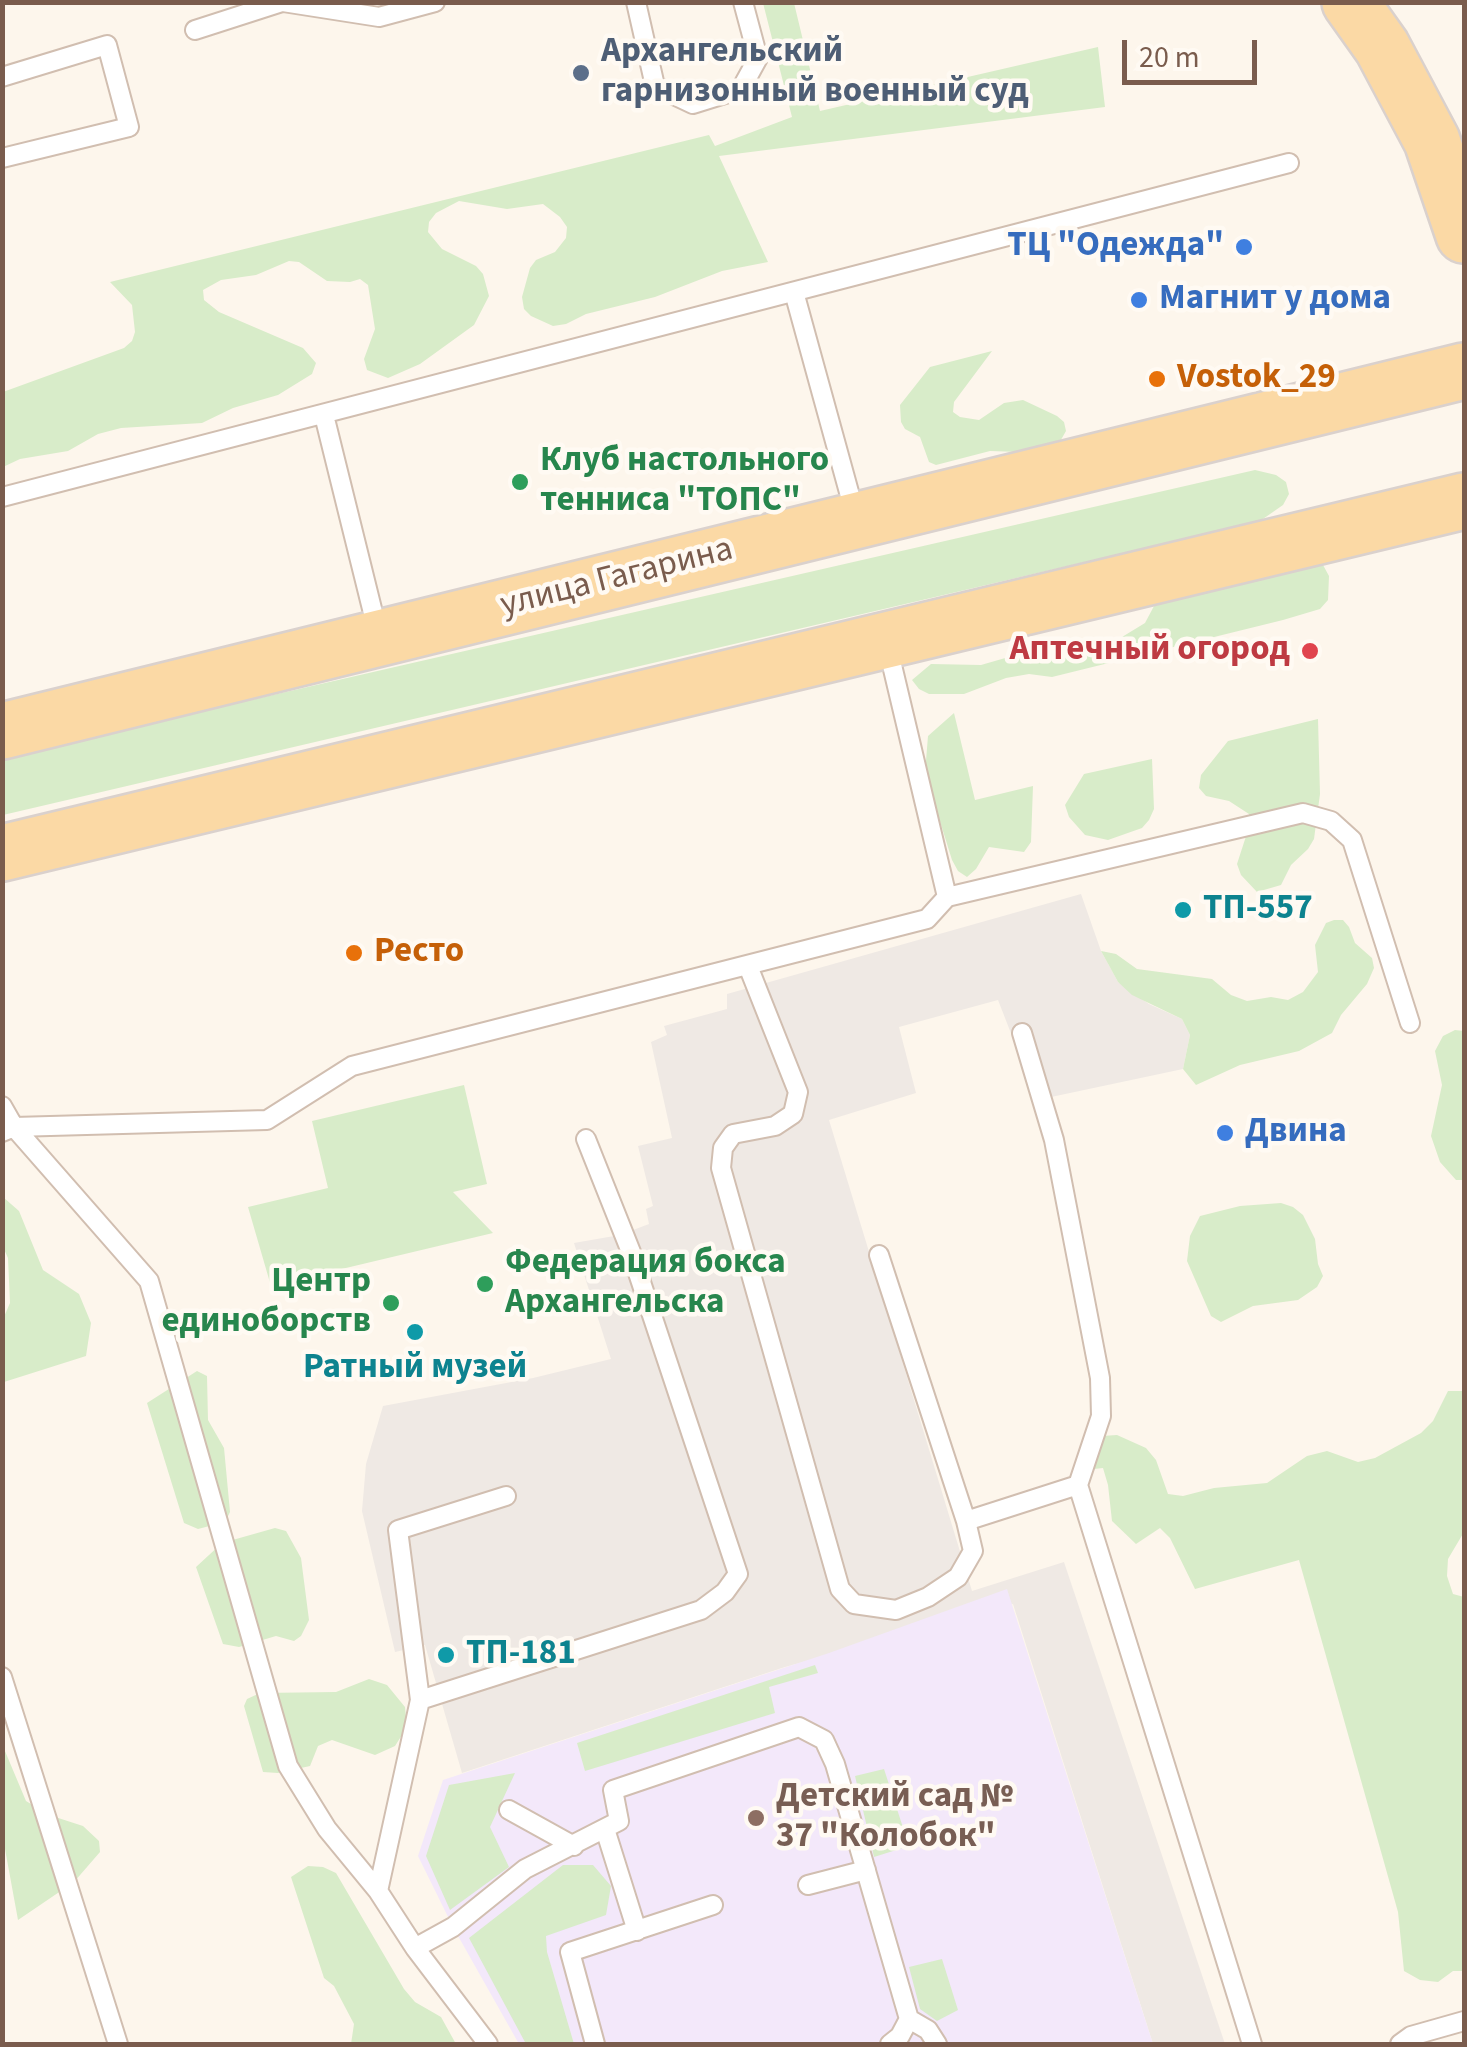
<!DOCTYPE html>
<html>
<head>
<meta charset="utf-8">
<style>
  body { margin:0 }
  #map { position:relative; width:1467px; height:2047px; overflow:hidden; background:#fdf6ec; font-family:"Source Sans 3",sans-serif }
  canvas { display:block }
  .frame { position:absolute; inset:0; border:5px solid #7a5c4d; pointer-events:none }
  .scale { position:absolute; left:1122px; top:40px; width:135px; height:45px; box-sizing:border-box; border:5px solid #7a5c4d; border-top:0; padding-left:12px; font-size:30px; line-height:35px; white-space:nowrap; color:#7a5c4d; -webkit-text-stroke:8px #fffaf3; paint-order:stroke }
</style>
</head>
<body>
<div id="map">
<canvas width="1467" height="2047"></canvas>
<div class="frame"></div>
<div class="scale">20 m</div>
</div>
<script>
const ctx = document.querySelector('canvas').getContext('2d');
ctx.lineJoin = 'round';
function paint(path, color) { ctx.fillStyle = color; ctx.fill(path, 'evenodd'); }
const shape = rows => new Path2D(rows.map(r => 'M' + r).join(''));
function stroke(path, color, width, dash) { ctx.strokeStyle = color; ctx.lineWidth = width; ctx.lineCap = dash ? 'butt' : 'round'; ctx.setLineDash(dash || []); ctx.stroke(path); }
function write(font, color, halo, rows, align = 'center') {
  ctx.font = font + ' "Source Sans 3",sans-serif'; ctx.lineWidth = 9; ctx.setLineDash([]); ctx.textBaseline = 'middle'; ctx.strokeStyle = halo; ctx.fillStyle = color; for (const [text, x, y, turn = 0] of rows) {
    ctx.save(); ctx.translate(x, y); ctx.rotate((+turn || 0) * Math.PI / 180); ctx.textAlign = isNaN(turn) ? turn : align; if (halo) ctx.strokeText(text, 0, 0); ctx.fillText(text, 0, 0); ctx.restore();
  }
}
paint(shape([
  [1081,894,1101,951,1118,982,1149,1004,1182,1019,1190,1035,1183,1069,1037,1100,998,1000,899,1027,916,1093,829,1120,972,1591,1064,1562,1225,2044,1153,2044,1013,1604,785,1667,462,1773,425,1645,395,1652,362,1511,366,1464,383,1406,533,1378,611,1359,574,1243,620,1235,649,1224,646,1209,653,1206,638,1146,672,1138,651,1042,667,1035,664,1026,727,1009,727,994]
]), '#efe9e4');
paint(shape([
  [1007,1589,1153,2044,519,2044,453,1927,418,1856,443,1780,829,1653]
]), '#f3e8fa');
paint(shape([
  [763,3,794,3,820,111,1098,47,1105,107,719,156,768,262,722,271,655,297,586,314,566,324,553,326,531,316,524,309,522,297,530,268,536,260,555,252,566,238,567,227,560,217,543,204,507,209,459,201,436,213,429,222,428,232,442,249,476,266,483,274,489,296,474,325,420,364,388,378,367,370,364,359,375,329,368,285,360,279,350,282,327,281,299,262,289,261,256,275,221,280,203,290,204,300,219,312,303,348,316,363,312,374,278,395,233,408,202,423,121,428,98,434,68,451,20,459,3,467,3,392,124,348,132,341,135,332,132,305,110,282,709,135,715,146,792,117],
  [992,351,954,402,953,412,960,417,979,420,1004,403,1023,400,1057,416,1064,422,1066,431,1058,445,1019,452,990,451,936,465,929,462,920,437,905,429,901,422,900,405,930,367],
  [1255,470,1276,475,1286,482,1289,494,1283,505,1260,521,3,815,2,757],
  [1313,560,1323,565,1329,576,1328,600,1320,609,1283,620,1052,677,1029,674,1006,678,964,694,929,694,919,689,912,680,931,664,981,665,1071,639,1110,640,1122,637,1145,623,1162,591],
  [954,713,975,800,1033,786,1031,842,1024,852,989,847,976,869,967,877,958,871,952,860,925,773,928,736],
  [1318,719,1320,794,1314,839,1308,849,1291,865,1281,885,1257,892,1241,875,1237,864,1249,827,1249,814,1229,801,1206,796,1199,788,1201,775,1228,741],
  [1152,759,1154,809,1149,820,1142,828,1108,840,1085,835,1069,817,1065,805,1084,774],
  [1334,920,1343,920,1349,927,1355,943,1372,958,1374,968,1367,984,1341,1015,1332,1033,1299,1051,1240,1065,1196,1085,1183,1069,1190,1035,1182,1019,1132,995,1118,982,1101,951,1116,954,1137,969,1212,979,1231,995,1247,1001,1271,997,1288,1000,1303,992,1318,972,1315,945,1326,923],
  [1455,1030,1464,1031,1464,1180,1456,1180,1440,1162,1431,1136,1442,1085,1435,1051,1443,1036],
  [464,1085,487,1184,453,1192,493,1233,308,1277,309,1284,273,1293,248,1207,328,1188,312,1121],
  [3,1197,19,1211,43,1270,79,1294,91,1323,86,1356,4,1382,3,1319,10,1303,8,1258,3,1247],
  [1281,1203,1293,1207,1303,1215,1315,1239,1318,1264,1323,1276,1317,1287,1298,1300,1253,1306,1221,1322,1211,1316,1187,1261,1190,1236,1200,1216,1240,1206],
  [197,1371,207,1376,208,1420,224,1448,230,1512,225,1522,198,1529,184,1523,147,1403],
  [1448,1391,1464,1391,1464,1532,1448,1559,1447,1576,1453,1594,1464,1597,1464,1971,1453,1971,1438,1982,1420,1980,1404,1971,1398,1912,1299,1560,1195,1589,1170,1538,1160,1528,1136,1544,1112,1521,1108,1485,1103,1468,1094,1469,1094,1451,1102,1436,1117,1435,1146,1448,1156,1460,1168,1494,1183,1496,1214,1488,1267,1483,1307,1456,1327,1451,1358,1462,1375,1458,1421,1433,1433,1421],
  [275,1528,286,1531,301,1558,309,1620,301,1636,294,1641,276,1636,239,1647,223,1644,196,1567,222,1543],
  [815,1665,818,1673,769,1687,775,1713,585,1771,577,1743],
  [369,1679,387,1685,405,1707,407,1727,395,1746,375,1755,332,1740,318,1746,310,1766,278,1773,263,1772,244,1706,247,1699,260,1693,336,1692],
  [2,1744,26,1801,49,1815,83,1826,99,1841,100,1852,74,1882,18,1920,3,1838],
  [884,1769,909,1846,874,1857,855,1776],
  [515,1773,490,1827,509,1867,450,1910,426,1856,449,1785],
  [563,1865,593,1865,611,1886,606,1915,546,1936,547,1952,574,2044,526,2044,469,1938],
  [308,1866,323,1867,336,1873,404,1989,415,2002,441,2017,456,2044,351,2044,354,2024,334,1986,324,1978,291,1877],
  [942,1959,958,2010,937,2021,920,2009,909,1967]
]), '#d8ecc9');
const service = shape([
  [283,2,379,17,435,2],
  [636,2,655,86,693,104,741,89,758,58,743,2],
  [195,30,282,2],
  [2,77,107,45,129,127,2,158],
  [794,292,855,514],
  [324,415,378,633],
  [2,497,1289,163],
  [887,644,947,897],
  [748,966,798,1092,793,1114,775,1126,733,1134,723,1148,721,1168,840,1589,854,1604,896,1610,928,1597,958,1577,973,1551,966,1521,879,1255],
  [2,1106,14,1127,149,1281,288,1766,327,1829,378,1891,415,1948,488,2044],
  [2,1132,14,1127,267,1120,352,1066,927,919,947,897,1303,813,1331,821,1352,840,1410,1023],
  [1078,1485,1252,2044],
  [966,1521,1078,1485,1101,1416,1100,1378,1054,1140,1022,1033],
  [2,1677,118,2044],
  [420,1700,398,1530,506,1496],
  [509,1810,574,1846],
  [605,1829,637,1931],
  [808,1885,866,1870],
  [378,1891,420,1700,701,1610,725,1592,738,1574,631,1252,586,1139],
  [415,1948,453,1927,525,1869,619,1821,613,1790,799,1727,824,1740,835,1764,909,2019,900,2036,890,2044],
  [909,2019,928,2030,937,2044],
  [595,2044,570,1952,713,1905],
  [1400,2044,1411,2036,1464,2021]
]);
const primary = shape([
  [1350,2,1382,47,1432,141,1464,235],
  [2,731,1464,371],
  [2,853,1464,501]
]);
stroke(service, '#d1beb0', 22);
stroke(primary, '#dad1cd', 60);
stroke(service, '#fff', 18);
stroke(primary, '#fbd9a5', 55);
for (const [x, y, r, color] of [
  [581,73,10,"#5c6f8a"],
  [1244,247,10,"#3f7fe0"],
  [1139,300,10,"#3f7fe0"],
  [1157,379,10,"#e8710a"],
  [520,482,10,"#2e9e5b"],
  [1310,651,10,"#e0444e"],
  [1183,910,10,"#0f9aa8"],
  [354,953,10,"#e8710a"],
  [1225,1133,10,"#3f7fe0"],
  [485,1284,10,"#2e9e5b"],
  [391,1303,10,"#2e9e5b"],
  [415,1332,10,"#0f9aa8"],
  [446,1655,10,"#0f9aa8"],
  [756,1818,10,"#8d6e63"]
]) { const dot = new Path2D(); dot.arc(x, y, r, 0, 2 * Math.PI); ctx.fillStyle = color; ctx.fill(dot); stroke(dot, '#fffaf3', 4); }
write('bold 35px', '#4e5e75', '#fffaf3', [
  ["Архангельский",601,53],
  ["гарнизонный военный суд",601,93]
], 'left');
write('bold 35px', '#366cbe', '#fffaf3', [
  ["ТЦ \"Одежда\"",1224,247,"right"],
  ["Магнит у дома",1159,300],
  ["Двина",1245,1133]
], 'left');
write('bold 35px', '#c56008', '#fffaf3', [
  ["Vostok_29",1177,379],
  ["Ресто",374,953]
], 'left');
write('bold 35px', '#27864d', '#fffaf3', [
  ["Клуб настольного",540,462],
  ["тенниса \"ТОПС\"",540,502],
  ["Федерация бокса",505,1264],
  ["Архангельска",505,1304],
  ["Центр",371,1283,"right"],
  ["единоборств",371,1323,"right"]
], 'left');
write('35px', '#7a5c4d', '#fffaf3', [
  ["улица Гагарина",617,579,-14]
]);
write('bold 35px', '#be3a42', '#fffaf3', [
  ["Аптечный огород",1290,651]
], 'right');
write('bold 35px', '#0d838f', '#fffaf3', [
  ["ТП-557",1203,910],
  ["Ратный музей",415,1369,"center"],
  ["ТП-181",466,1655]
], 'left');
write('bold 35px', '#785e54', '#fffaf3', [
  ["Детский сад №",776,1798],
  ["37 \"Колобок\"",776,1838]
], 'left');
</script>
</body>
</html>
